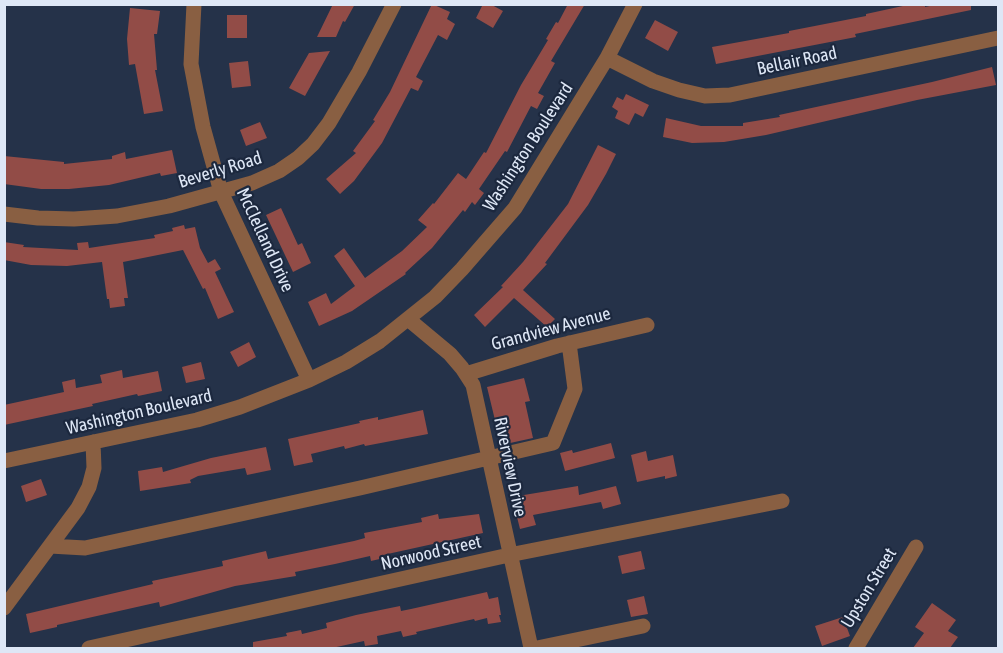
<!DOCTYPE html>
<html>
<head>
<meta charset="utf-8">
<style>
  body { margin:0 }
  #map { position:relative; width:1003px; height:653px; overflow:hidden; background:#253249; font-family:"Asap Condensed",sans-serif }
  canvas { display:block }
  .frame { position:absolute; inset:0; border:6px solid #dee7f6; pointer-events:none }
</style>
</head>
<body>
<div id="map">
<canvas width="1003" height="653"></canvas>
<div class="frame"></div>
</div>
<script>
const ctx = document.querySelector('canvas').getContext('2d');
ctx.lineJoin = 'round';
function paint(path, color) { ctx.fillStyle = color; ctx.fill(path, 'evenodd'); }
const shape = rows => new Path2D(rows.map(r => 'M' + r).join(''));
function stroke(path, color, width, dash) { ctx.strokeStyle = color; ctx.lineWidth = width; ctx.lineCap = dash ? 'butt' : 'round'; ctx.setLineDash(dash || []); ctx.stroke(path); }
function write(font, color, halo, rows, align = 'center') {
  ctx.font = font + ' "Asap Condensed",sans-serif'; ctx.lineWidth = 4.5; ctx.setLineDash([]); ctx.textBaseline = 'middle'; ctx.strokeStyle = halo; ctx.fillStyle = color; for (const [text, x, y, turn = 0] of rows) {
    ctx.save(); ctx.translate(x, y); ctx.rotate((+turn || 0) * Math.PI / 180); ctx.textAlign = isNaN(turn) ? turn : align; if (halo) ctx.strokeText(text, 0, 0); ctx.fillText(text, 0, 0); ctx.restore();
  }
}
paint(shape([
  [333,4,355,4,345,22,343,21,336,37,317,37],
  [432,4,450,12,447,19,455,24,447,40,438,35,416,77,423,81,418,91,411,88,382,143,354,181,340,194,326,179,356,153,353,151,375,121,373,120,390,92],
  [483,4,490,4,503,11,493,28,476,18],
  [568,4,585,4,551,61,555,63,538,93,544,96,537,109,531,106,507,152,505,151,479,189,484,193,475,205,472,202,465,212,463,210,432,248,405,273,406,274,352,311,319,326,308,302,326,293,331,304,355,286,334,256,344,248,365,278,402,251,427,227,418,220,433,203,434,204,458,173,466,179,484,152,486,153,521,85,548,40,546,39,556,22,558,23],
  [912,4,925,4,925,7,939,4,971,4,971,10,855,34,856,37,716,64,712,47,789,33,789,31,866,16,866,14],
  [130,8,160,11,157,34,154,34,157,70,155,70,163,111,144,114,135,64,129,65,127,39],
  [227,15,247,15,247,38,227,38],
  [655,20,678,32,668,51,645,38],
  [330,51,305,96,289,88,309,53],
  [248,61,251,86,232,88,229,63],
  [992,67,996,85,917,100,766,135,724,142,692,143,663,137,666,118,701,126,743,126,743,123,780,117,779,115,932,82],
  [626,94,649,105,643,117,635,113,629,125,615,118,618,111,612,107,617,97,623,100],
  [260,122,267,138,246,146,240,130],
  [598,145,616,154,606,174,588,205,545,263,547,264,523,290,555,319,547,327,514,298,485,327,474,315,503,287,501,286,523,262,568,204],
  [172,150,177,173,161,176,160,173,109,185,69,189,41,189,4,184,4,156,64,162,64,164,112,159,112,156,125,152,126,159],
  [281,208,298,245,302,243,311,263,293,272,266,215],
  [184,225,185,229,195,227,200,248,208,263,215,259,221,269,215,272,234,312,218,319,205,288,203,289,183,250,123,262,128,298,124,298,125,306,110,308,109,299,107,299,102,262,67,266,31,265,4,260,4,242,24,245,23,247,78,250,77,243,88,242,89,248,155,238,154,235,173,231,172,228],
  [249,342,256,357,238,367,230,352],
  [201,362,205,379,186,383,182,367],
  [122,370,123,378,158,371,162,391,138,396,137,394,92,404,93,406,4,425,4,405,64,392,62,382,75,379,76,388,102,383,100,375],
  [524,378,530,401,525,402,533,438,501,445,487,387],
  [423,410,428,434,365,446,364,444,345,449,344,446,311,454,313,462,294,466,288,439,360,423,359,421,378,417,378,420],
  [611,443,615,458,565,471,560,453,572,450,573,453],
  [266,447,271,470,247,475,245,468,198,476,190,480,191,483,140,491,138,471,162,467,163,472,211,458],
  [646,451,648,461,673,455,677,476,665,479,665,476,637,482,631,455],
  [41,479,47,495,26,502,21,486],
  [578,486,579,495,616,486,621,504,603,509,601,502,533,515,536,525,520,529,512,497],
  [438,514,439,519,479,514,483,533,383,555,384,558,371,561,370,556,335,564,295,572,296,576,235,586,171,604,160,607,159,602,57,625,57,627,30,633,26,614,153,584,152,581,223,566,222,561,266,551,268,559,354,541,365,538,364,533,422,522,421,518],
  [641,551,645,569,622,574,618,556],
  [487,592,489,599,498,597,501,615,499,615,501,622,488,624,487,618,475,621,474,619,416,632,417,634,403,637,401,631,377,636,378,644,365,646,364,641,332,648,253,648,253,642,287,636,286,633,301,630,302,634,327,628,326,623,356,615,400,606,401,611,411,609],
  [644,596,648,614,631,617,627,600],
  [932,603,956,620,948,631,958,637,950,648,913,648,924,633,915,627],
  [843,617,850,636,822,646,815,626]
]), '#924c47');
stroke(shape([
  [194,4,191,64,203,127,221,192,309,380],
  [607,58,653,81,679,90,705,96,730,95,998,38],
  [4,214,38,218,74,219,117,216,169,206,252,183,279,171,298,158,313,144,329,123,359,72,394,4],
  [408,319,450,354,462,368,473,385,531,648],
  [466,374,557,346,647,325],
  [4,461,197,420,240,407,309,380,346,362,380,341,435,297,462,269,515,208,607,58,635,4],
  [50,546,85,548,360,488,553,443,575,389,569,343],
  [4,608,78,508,89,487,94,468,93,442],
  [89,648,509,555,782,501],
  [537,648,643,626],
  [856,648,916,547]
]), '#895f42', 15);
write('18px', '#dee7f6', '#1c283e', [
  ["Bellair Road",797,61,-12],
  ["Washington Boulevard",528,147,-57],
  ["Beverly Road",220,170,-17],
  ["McClelland Drive",265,240,65],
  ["Grandview Avenue",551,329,-15],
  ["Washington Boulevard",139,412,-13],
  ["Riverview Drive",510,467,78],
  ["Norwood Street",431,553,-13],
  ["Upston Street",869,588,-59]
]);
</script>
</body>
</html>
